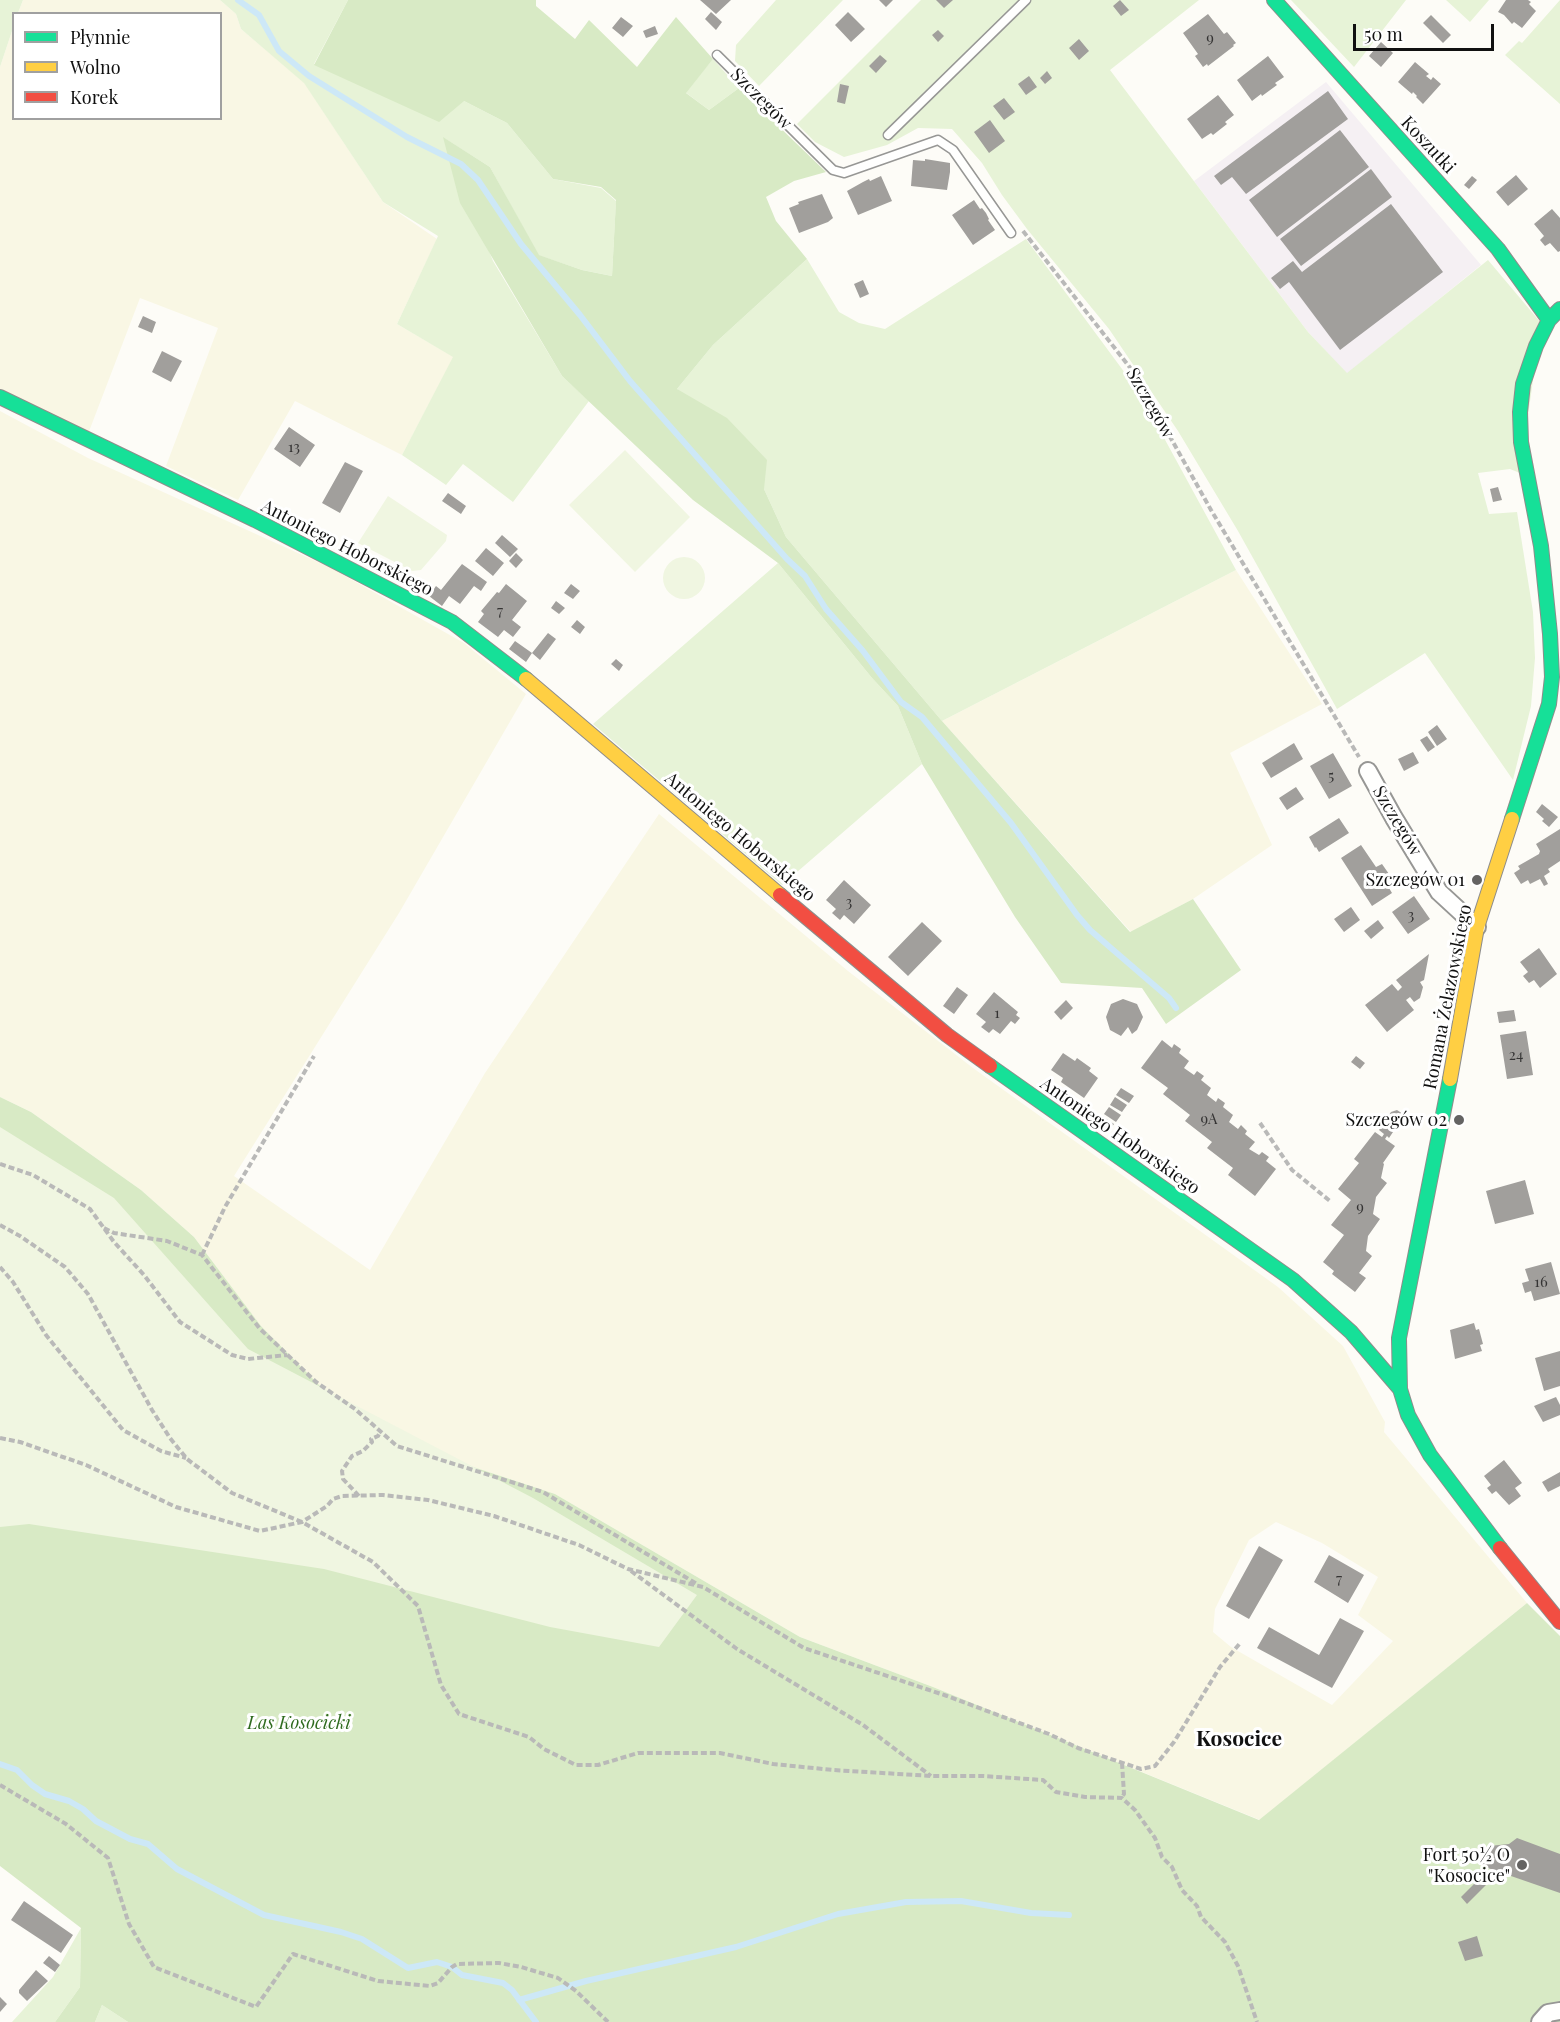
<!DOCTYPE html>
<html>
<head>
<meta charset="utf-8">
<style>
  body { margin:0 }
  #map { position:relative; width:1560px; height:2022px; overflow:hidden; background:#fdfcf7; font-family:"Playfair Display",serif }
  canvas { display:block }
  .legend { position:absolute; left:12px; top:12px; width:210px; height:108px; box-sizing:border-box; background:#fff; border:2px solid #a0a0a0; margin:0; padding:8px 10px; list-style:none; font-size:18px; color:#111 }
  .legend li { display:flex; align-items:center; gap:12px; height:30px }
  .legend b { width:30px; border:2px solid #a0a0a0 }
  .scale { position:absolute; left:1353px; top:24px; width:141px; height:27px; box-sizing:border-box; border:3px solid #111; border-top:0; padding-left:8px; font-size:18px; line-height:21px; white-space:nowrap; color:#111; -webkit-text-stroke:4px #fff; paint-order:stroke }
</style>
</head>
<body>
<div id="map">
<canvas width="1560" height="2022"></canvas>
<ul class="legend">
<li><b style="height:8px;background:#16e098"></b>Płynnie</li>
<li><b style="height:8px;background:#ffcf43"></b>Wolno</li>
<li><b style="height:8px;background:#f24e42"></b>Korek</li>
</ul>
<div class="scale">50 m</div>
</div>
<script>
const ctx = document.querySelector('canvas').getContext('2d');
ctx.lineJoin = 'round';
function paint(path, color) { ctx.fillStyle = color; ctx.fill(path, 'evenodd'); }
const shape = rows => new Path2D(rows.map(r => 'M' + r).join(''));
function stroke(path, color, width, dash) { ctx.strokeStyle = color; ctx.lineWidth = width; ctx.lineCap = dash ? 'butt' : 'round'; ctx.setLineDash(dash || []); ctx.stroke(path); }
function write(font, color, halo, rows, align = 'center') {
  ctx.font = font + ' "Playfair Display",serif'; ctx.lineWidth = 6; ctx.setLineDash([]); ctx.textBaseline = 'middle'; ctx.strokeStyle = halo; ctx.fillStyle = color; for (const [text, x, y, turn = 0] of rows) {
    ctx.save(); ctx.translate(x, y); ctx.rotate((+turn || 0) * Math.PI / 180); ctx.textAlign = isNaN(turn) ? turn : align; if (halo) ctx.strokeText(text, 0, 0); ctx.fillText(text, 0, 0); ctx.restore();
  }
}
paint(shape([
  [1326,82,1481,265,1347,374,1308,332,1194,181]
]), '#f5f0f3');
paint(shape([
  [23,0,220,0,236,14,241,29,304,82,383,202,437,239,397,324,454,357,402,455,295,401,238,500,166,466,218,328,140,298,88,434,0,389,0,67,13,28,14,118,220,118,220,14,18,13],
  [0,411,88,458,331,568,464,643,526,694,399,913,234,1176,370,1270,485,1073,659,814,848,971,973,1068,1278,1287,1343,1346,1385,1422,1384,1432,1527,1603,1260,1820,933,1687,800,1637,555,1494,404,1444,319,1385,261,1326,194,1237,141,1190,31,1112,0,1097],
  [1276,1522,1322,1543,1378,1577,1358,1615,1393,1641,1332,1705,1231,1647,1213,1632,1215,1609,1249,1540],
  [1236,570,1322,704,1230,753,1272,845,1193,899,1131,932,942,721]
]), '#f9f7e4');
paint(shape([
  [0,0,23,0,18,13,14,14,13,28,0,67],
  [220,0,348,0,314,64,464,101,507,123,553,179,601,188,616,201,612,276,582,270,538,255,490,167,444,138,493,261,562,376,589,401,513,502,463,464,446,485,402,455,453,357,397,324,438,236,383,202,304,83,241,29,236,14],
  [776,0,843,0,759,86,735,61,736,45],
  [921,0,1199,0,1110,70,1308,332,1347,373,1488,260,1541,323,1520,473,1510,469,1478,473,1489,514,1517,512,1533,612,1535,658,1531,706,1513,780,1425,653,1337,709,1238,531,1178,431,1109,329,1027,229,1002,195,982,163,952,129,918,128,887,145,844,157,815,142,797,124],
  [1291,0,1406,0,1354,67],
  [1446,0,1489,0,1470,22],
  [1560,0,1560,104,1505,55,1519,41,1522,43],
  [713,59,739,88,709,110,685,92],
  [1026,239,1139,392,1236,570,942,721,786,537,764,489,677,389,713,345,807,259,839,312,859,323,885,329],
  [778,563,872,678,898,706,922,764,782,885,593,724],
  [81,1928,80,1987,55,2022,12,2022,53,1977],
  [102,2005,128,2022,95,2022]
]), '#e7f3d7');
paint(shape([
  [348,0,536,0,536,6,575,39,589,20,637,67,676,17,713,59,686,93,709,110,739,88,826,172,794,181,766,197,776,221,807,259,713,345,677,389,727,418,767,460,764,489,786,537,942,721,1130,932,1193,899,1241,970,1166,1024,1142,988,1061,983,1015,917,922,764,898,706,872,678,778,563,693,500,562,376,460,203,443,137,490,167,539,255,582,270,612,276,616,200,601,187,553,179,507,123,464,101,439,122,314,65],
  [0,1097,31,1112,141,1190,194,1237,261,1326,319,1385,404,1444,555,1494,800,1637,933,1687,1259,1820,1527,1603,1560,1636,1560,2022,128,2022,102,2005,95,2022,55,2022,80,1987,81,1928,0,1866]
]), '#d8eac5');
paint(shape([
  [625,450,690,517,635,572,569,505],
  [388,496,447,535,446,541,421,570,412,571,358,543],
  '663 578a21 21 0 1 1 42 0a21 21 0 1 1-42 0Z',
  [0,1127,114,1198,248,1349,533,1498,697,1595,659,1647,550,1627,324,1569,29,1524,0,1527]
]), '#f0f6e1');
stroke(shape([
  [238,0,259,15,279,51,309,76,407,137,461,164,478,180,521,244,580,315,630,381,787,559,805,576,826,609,863,651,901,702,922,717,1011,823,1077,915,1090,930,1169,998,1176,1008],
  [0,1764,17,1770,32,1785,45,1794,69,1801,83,1809,96,1821,130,1839,148,1844,177,1869,264,1915,341,1932,362,1939,408,1968,437,1962,452,1967,462,1975,503,1983,512,1990,536,2022],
  [519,2000,586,1981,736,1947,838,1914,906,1902,961,1901,1031,1913,1069,1915]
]), '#cde8f7', 6);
paint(shape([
  [700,0,731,0,716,14],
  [879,0,893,0,886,7],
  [936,0,953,0,944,8],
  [1120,0,1129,10,1121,16,1113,6],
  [1506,0,1528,0,1531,2,1529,4,1536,11,1522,28,1514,22,1512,24,1504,15,1498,12],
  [711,12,722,22,716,30,705,19],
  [848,12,865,29,851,42,835,25],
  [1208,14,1224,34,1227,32,1236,43,1233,45,1234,46,1208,66,1207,64,1203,67,1195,56,1198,54,1183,33],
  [1431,15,1451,35,1443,43,1423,23],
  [621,17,633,26,623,37,612,28],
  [655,26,658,34,646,38,643,31],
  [938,30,944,36,938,42,932,35],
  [1079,39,1089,51,1079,60,1069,48],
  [1381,42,1393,53,1381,67,1369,56],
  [880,55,887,61,876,73,869,66],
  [1268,56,1284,77,1275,83,1277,85,1262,96,1261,94,1252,101,1237,80],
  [1415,62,1429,74,1426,76,1431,80,1433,77,1441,84,1423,104,1416,97,1417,96,1413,92,1412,94,1398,82],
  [1047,71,1052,78,1045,84,1040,78],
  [1029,76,1037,87,1026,95,1018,84],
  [840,84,849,86,845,104,837,102],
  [1328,91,1348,119,1246,194,1232,177,1221,185,1214,176],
  [1218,95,1234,115,1225,122,1227,124,1213,135,1211,133,1202,139,1187,119],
  [1004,98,1015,112,1004,120,993,106],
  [990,120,1005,141,989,153,974,132],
  [1340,130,1369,167,1277,237,1249,200],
  [925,159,950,163,950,172,947,190,911,186,913,160,925,161],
  [1371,169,1392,197,1301,266,1280,239],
  [1516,175,1528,189,1508,206,1496,192],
  [881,176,892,201,858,215,847,191,863,182,869,179,870,181],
  [1472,176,1477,180,1469,189,1464,185],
  [822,194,833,218,828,222,799,233,789,208,799,204,798,202],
  [974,200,980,209,982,208,986,213,989,219,988,220,995,230,973,245,952,215],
  [1391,204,1443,272,1340,350,1289,282,1280,289,1271,278,1293,261,1302,272],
  [1552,209,1560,218,1560,251,1558,252,1550,243,1545,246,1540,240,1544,236,1534,224],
  [863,280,869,294,860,298,854,284],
  [143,316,156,322,152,333,138,327],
  [162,351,182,361,171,382,152,372],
  [289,427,315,445,300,467,274,449],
  [345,462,363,471,340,513,322,503],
  [1498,487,1502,500,1493,502,1490,489],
  [448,493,466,506,461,514,442,501],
  [502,535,518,549,510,557,495,543],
  [486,548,504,563,493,576,475,561],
  [516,553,523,560,516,568,509,561],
  [462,564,487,582,481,591,474,586,460,604,449,596,442,606,429,596,436,586,441,590],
  [506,584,527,601,512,620,521,627,513,637,504,630,498,637,478,622,484,614,481,611,497,592,499,593],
  [571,584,580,591,573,599,564,593],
  [556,601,565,608,559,614,551,608],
  [577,620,585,627,580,634,571,627],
  [548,633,556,639,540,660,532,653,526,662,509,649,515,641,532,653],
  [616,659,623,665,619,671,611,664],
  [1437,725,1447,739,1437,746,1428,732],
  [1427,736,1435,747,1428,752,1420,740],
  [1294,743,1303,759,1271,778,1262,763],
  [1413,752,1419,763,1404,771,1398,759],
  [1333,753,1352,786,1329,799,1310,766],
  [1296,787,1304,799,1287,810,1279,798],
  [1542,804,1558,817,1549,827,1542,821,1544,819,1536,812],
  [1339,818,1349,833,1319,852,1316,847,1315,848,1309,837],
  [1560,829,1560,861,1548,869,1550,872,1544,876,1548,884,1544,886,1540,879,1530,884,1528,880,1521,884,1514,873,1520,869,1518,866,1539,854,1540,851,1536,844],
  [1361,845,1376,867,1382,864,1389,874,1383,878,1392,893,1372,906,1341,858],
  [844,880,871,905,854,924,844,915,840,920,832,913,836,909,826,900],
  [1414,896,1430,919,1408,934,1392,912],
  [1351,907,1360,920,1344,932,1334,919],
  [1378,920,1384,928,1371,939,1364,931],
  [922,922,942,941,908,976,888,957],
  [1539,948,1557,974,1540,988,1534,980,1529,983,1523,976,1528,972,1520,962],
  [1429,954,1424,980,1420,982,1423,987,1420,998,1414,1002,1410,997,1406,1000,1414,1010,1387,1032,1365,1005,1392,984,1398,991,1402,987,1396,980],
  [957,987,968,995,954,1014,943,1006],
  [994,992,1018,1012,1016,1015,1020,1018,1015,1024,1011,1021,1000,1034,993,1029,989,1033,981,1027,986,1022,976,1014],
  [1123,999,1137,1004,1143,1017,1137,1030,1132,1034,1128,1027,1121,1036,1110,1030,1106,1017,1111,1004],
  [1066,1000,1073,1008,1061,1020,1054,1012],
  [1514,1010,1516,1021,1499,1023,1497,1012],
  [1526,1031,1533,1075,1507,1079,1500,1035],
  [1162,1040,1172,1048,1174,1044,1181,1049,1179,1053,1189,1061,1184,1068,1194,1075,1197,1071,1204,1076,1201,1080,1211,1088,1207,1095,1216,1102,1218,1098,1225,1103,1223,1107,1233,1115,1229,1122,1238,1129,1241,1125,1247,1131,1245,1134,1255,1142,1249,1149,1259,1155,1262,1152,1269,1157,1266,1161,1276,1169,1255,1196,1228,1175,1233,1168,1207,1148,1212,1142,1185,1121,1190,1115,1163,1094,1168,1088,1141,1068],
  [1063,1053,1075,1061,1077,1058,1091,1068,1089,1071,1098,1078,1084,1098,1061,1082,1063,1078,1051,1070],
  [1356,1056,1365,1063,1360,1069,1351,1062],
  [1121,1088,1134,1096,1129,1103,1116,1095],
  [1115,1097,1127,1105,1122,1112,1110,1105],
  [1109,1107,1121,1115,1116,1122,1104,1114],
  [1397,1110,1403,1114,1403,1117,1389,1138,1387,1136,1385,1139,1395,1146,1383,1163,1384,1164,1381,1178,1387,1183,1376,1197,1373,1214,1380,1219,1368,1236,1366,1251,1372,1256,1359,1273,1366,1278,1355,1292,1332,1274,1334,1271,1323,1262,1344,1235,1331,1225,1351,1200,1338,1189,1359,1163,1354,1159,1375,1132,1382,1137,1384,1134,1379,1130,1391,1112],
  [1102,1116,1114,1124,1109,1131,1098,1123],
  [1525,1180,1534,1214,1495,1224,1486,1191],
  [1551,1262,1560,1294,1534,1301,1531,1291,1525,1293,1522,1283,1529,1281,1525,1269],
  [1474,1323,1476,1330,1479,1329,1483,1344,1480,1345,1482,1351,1455,1359,1450,1330],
  [1560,1351,1560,1386,1544,1391,1535,1358],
  [1556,1397,1560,1405,1560,1415,1543,1422,1534,1406],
  [1504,1460,1522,1483,1515,1488,1521,1496,1509,1505,1496,1491,1492,1494,1487,1488,1491,1485,1484,1476],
  [1560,1472,1560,1486,1548,1492,1542,1482],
  [1259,1546,1283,1560,1249,1619,1226,1606],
  [1329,1555,1364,1575,1348,1603,1314,1582],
  [1340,1618,1364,1631,1332,1688,1257,1648,1269,1627,1319,1655],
  [1517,1838,1560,1854,1560,1893,1485,1867,1481,1863,1489,1846,1509,1844],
  [1481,1877,1488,1883,1467,1904,1461,1897],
  [24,1901,73,1935,61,1953,11,1920],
  [1477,1936,1483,1956,1465,1961,1458,1942],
  [49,1956,60,1965,55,1972,43,1963],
  [36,1970,48,1981,27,2001,19,1993,19,1990],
  [0,1997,7,2004,0,2012]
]), '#a19f9c');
const lane = shape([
  [717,55,833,170,844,173,938,140,953,150,1011,233],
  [888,135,1026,0]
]);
const street = shape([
  [1368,771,1394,818,1439,892,1477,927],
  [1540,2022,1548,2013,1560,2011]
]);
const fast = shape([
  [1274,0,1498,249,1549,320],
  [0,397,255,520,452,622,526,679],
  [1512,819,1549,704,1552,677,1550,634,1541,546,1521,442,1520,412,1523,384,1536,346,1549,320,1560,309],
  [990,1066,1293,1280,1351,1332,1400,1389],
  [1450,1079,1399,1338,1400,1389,1408,1415,1430,1455,1500,1548]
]);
const slow = shape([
  [526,679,780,895],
  [1450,1079,1477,927,1512,819]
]);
const jam = shape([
  [780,895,947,1035,990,1066],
  [1500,1548,1560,1622]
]);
stroke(lane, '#979795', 11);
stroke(street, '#979795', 20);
stroke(fast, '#8e8d8b', 16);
stroke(slow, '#8e8d8b', 16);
stroke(jam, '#8e8d8b', 16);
stroke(shape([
  [1023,231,1135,374,1211,510,1359,757],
  [1260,1123,1292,1170,1330,1201],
  [0,1164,33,1175,90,1209,114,1242,144,1275,180,1322,232,1355,248,1359,287,1355],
  [0,1225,20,1236,65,1267,88,1294,152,1410,170,1438,187,1459,232,1493,302,1522,373,1562,418,1606,441,1685,459,1714,529,1737,544,1749,576,1765,598,1765,638,1753,720,1753,773,1764,833,1770,932,1776,983,1776,1043,1780,1056,1792,1085,1797,1122,1798,1135,1810,1155,1838,1162,1857,1172,1867,1182,1890,1197,1906,1201,1917,1225,1942,1238,1966,1257,2022],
  [104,1228,114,1233,167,1241,202,1255,260,1329,274,1342,316,1382,355,1409,397,1446,543,1492,697,1584],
  [202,1255,225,1207,314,1056],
  [0,1267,13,1282,46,1335,123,1430,161,1451,186,1458],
  [0,1438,20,1442,86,1465,176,1507,260,1531,302,1522,327,1506,333,1499,342,1496,383,1495,428,1500,494,1516,579,1545,628,1569,703,1587,804,1648,947,1696,1049,1734,1078,1748,1141,1769,1155,1766,1174,1742,1220,1667,1241,1642],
  [359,1496,343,1479,342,1471,352,1456,363,1451,372,1442,371,1439,378,1436,381,1430],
  [631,1571,737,1649,863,1725,931,1776],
  [1122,1763,1124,1794,1122,1797],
  [0,1785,66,1824,108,1858,129,1924,154,1967,256,2007,293,1954,378,1981,430,1986,438,1983,452,1967,457,1964,499,1963,521,1967,558,1978,576,1991,608,2022]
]), '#b9b9b8', 4, [6, 3]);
stroke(lane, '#fffffe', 8);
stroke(street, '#fffffe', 16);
stroke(fast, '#16e098', 14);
stroke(slow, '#ffcf43', 14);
stroke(jam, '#f24e42', 14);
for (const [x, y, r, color] of [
  [1477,880,6,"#646362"],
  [1459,1120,6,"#646362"],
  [1522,1865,6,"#646362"]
]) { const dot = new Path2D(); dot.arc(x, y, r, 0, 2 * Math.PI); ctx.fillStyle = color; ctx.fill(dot); stroke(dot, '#fff', 2); }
write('15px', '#353434', null, [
  ["9",1210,38],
  ["13",294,447],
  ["7",500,611],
  ["5",1331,776],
  ["3",849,902],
  ["3",1411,915],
  ["1",997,1013],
  ["24",1516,1055],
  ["9A",1209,1119],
  ["9",1360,1207],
  ["16",1541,1282],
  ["7",1339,1579]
]);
write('18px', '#111', '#fff', [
  ["Szczegów",761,99,45],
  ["Koszutki",1428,145,47],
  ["Szczegów",1150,403,60],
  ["Antoniego Hoborskiego",347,548,27],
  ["Szczegów",1397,821,59],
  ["Antoniego Hoborskiego",740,837,40],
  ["Romana Żelazowskiego",1448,997,-79],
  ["Antoniego Hoborskiego",1120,1136,35]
]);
write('18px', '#111', '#fff', [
  ["Szczegów 01",1465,880],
  ["Szczegów 02",1447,1120],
  ["Fort 50½ O",1510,1855],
  ["\"Kosocice\"",1510,1876]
], 'right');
write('italic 18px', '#2f6b1f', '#fff', [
  ["Las Kosocicki",299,1723]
]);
write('bold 21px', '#111', '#fff', [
  ["Kosocice",1239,1739]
]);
</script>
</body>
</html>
